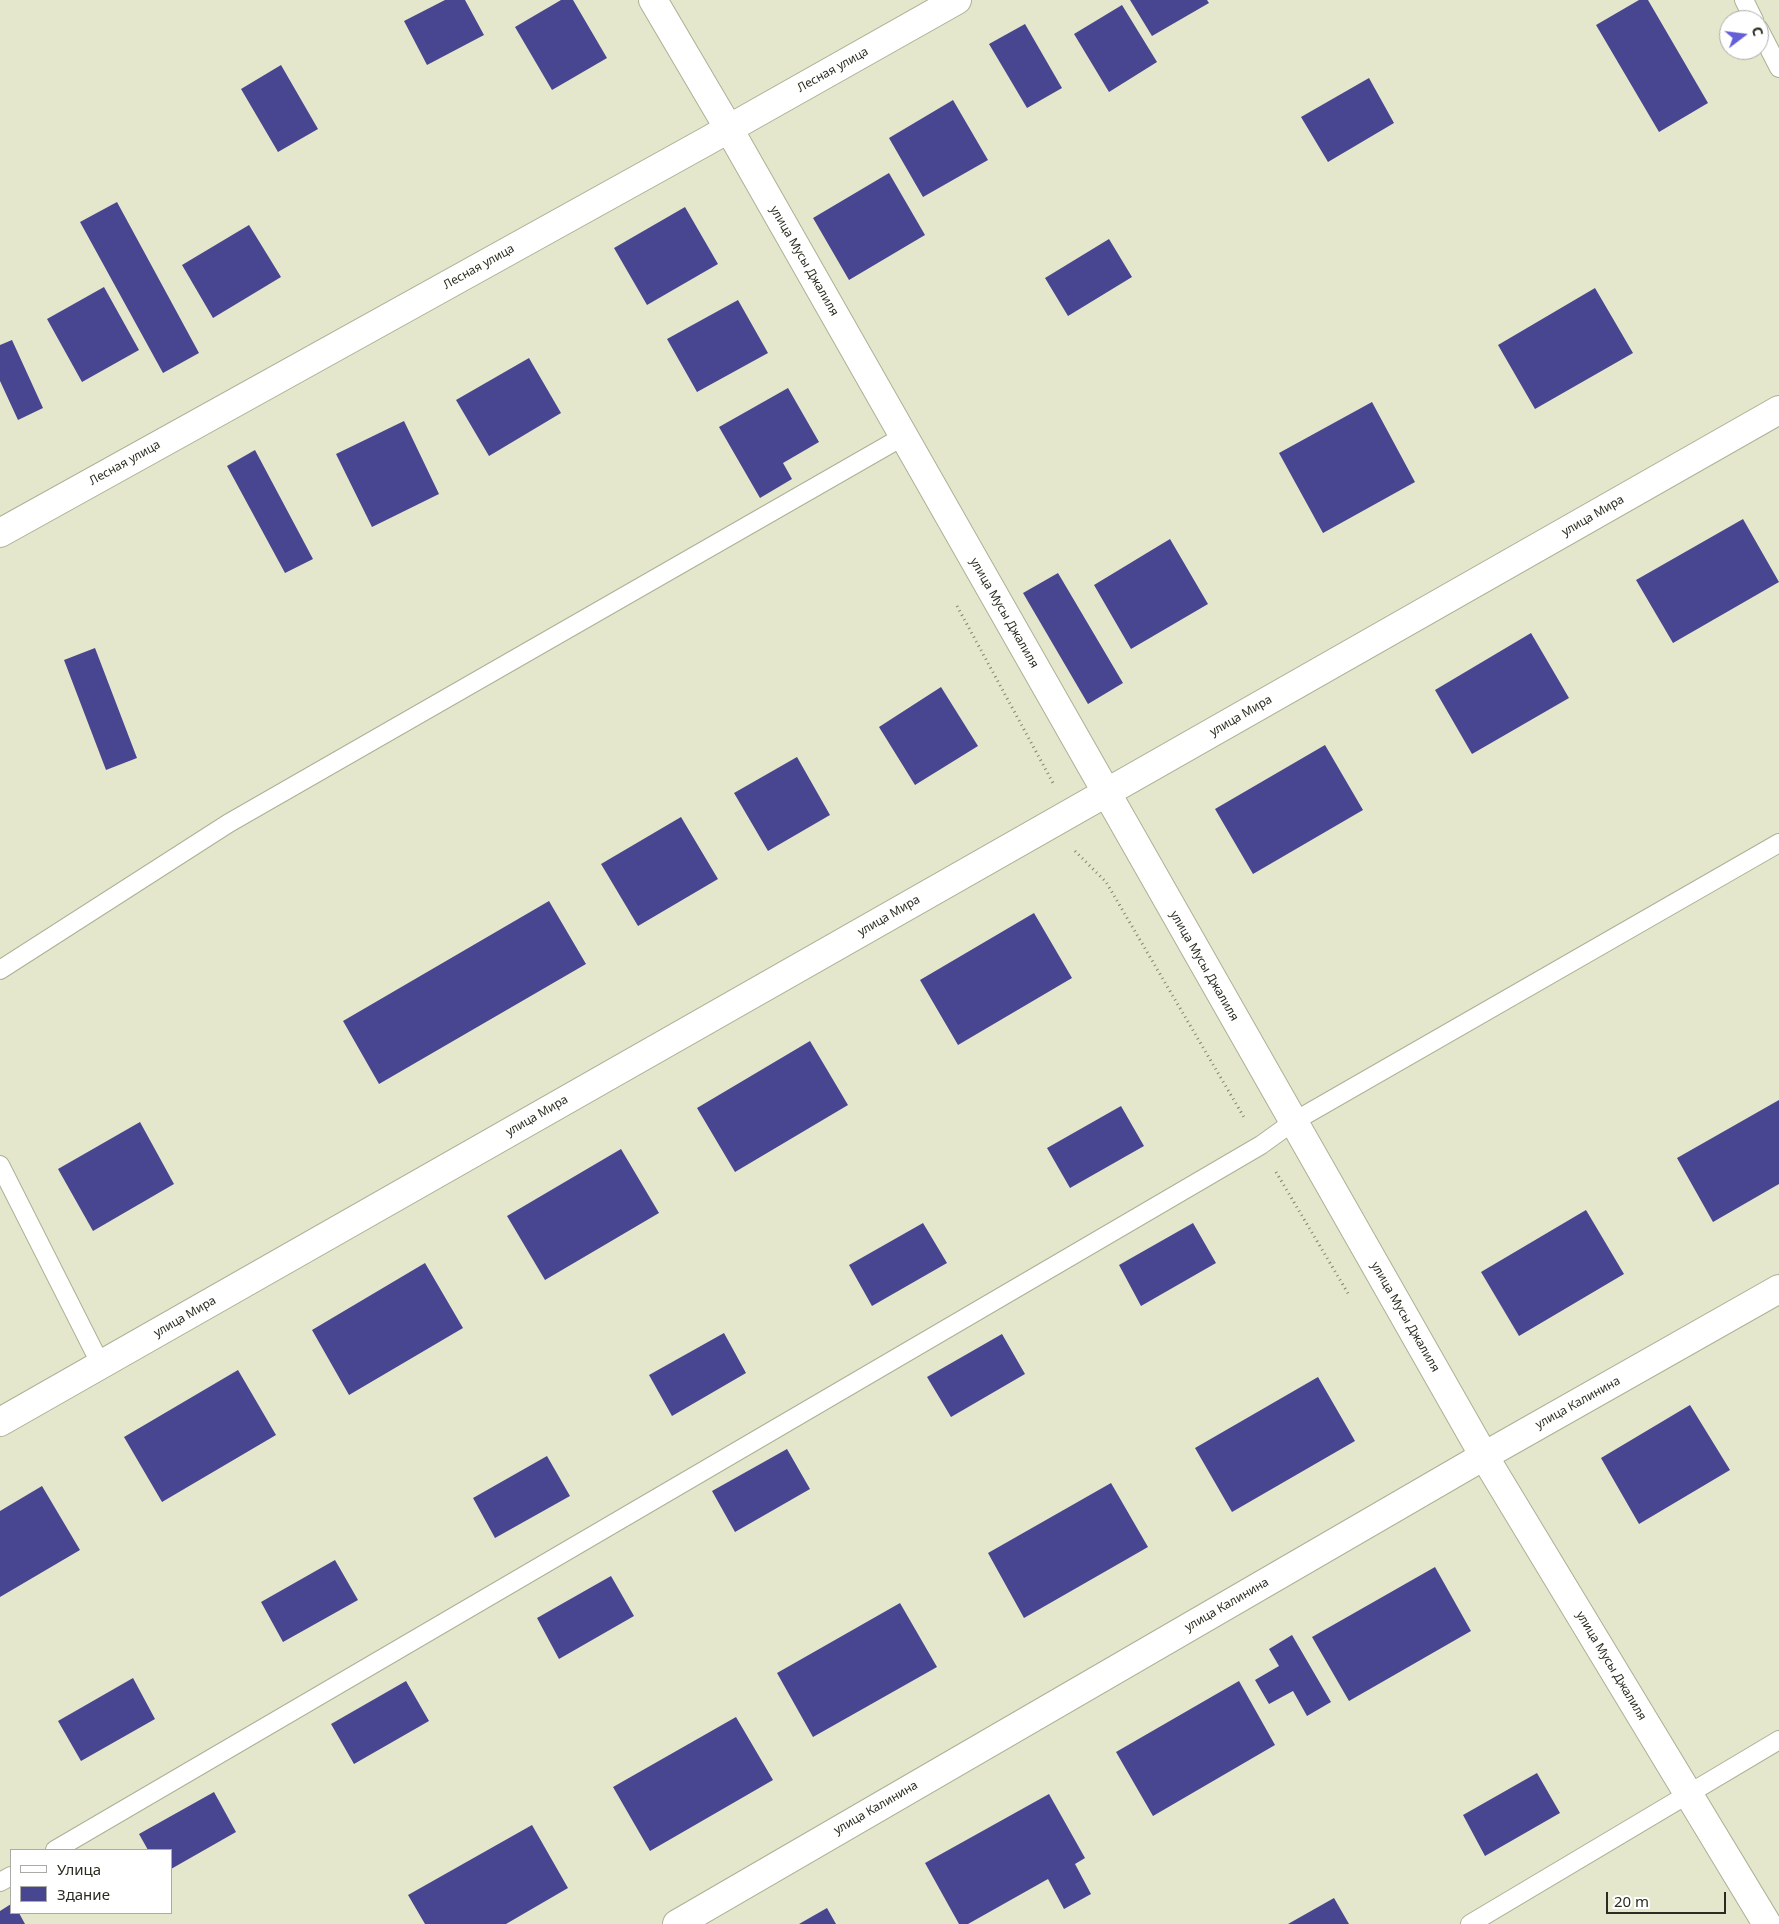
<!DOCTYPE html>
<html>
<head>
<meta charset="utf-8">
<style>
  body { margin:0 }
  #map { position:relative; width:1779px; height:1924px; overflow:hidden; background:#e4e7cb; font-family:"Noto Sans",sans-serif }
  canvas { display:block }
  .legend { position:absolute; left:10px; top:1849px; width:162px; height:65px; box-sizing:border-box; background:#fff; border:1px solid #aaaba6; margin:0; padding:6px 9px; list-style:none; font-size:15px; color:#2b2c21 }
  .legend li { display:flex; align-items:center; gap:10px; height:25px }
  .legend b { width:25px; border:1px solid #aaaba6 }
  .north { position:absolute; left:1719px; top:10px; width:50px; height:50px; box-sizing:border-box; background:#fff; border:1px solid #aaaba6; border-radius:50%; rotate:75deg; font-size:14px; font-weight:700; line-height:20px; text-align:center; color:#2b2c21 }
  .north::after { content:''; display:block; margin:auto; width:18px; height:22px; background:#645ed7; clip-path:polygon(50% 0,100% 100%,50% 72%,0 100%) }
  .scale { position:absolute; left:1606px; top:1892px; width:120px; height:22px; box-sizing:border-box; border:2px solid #2b2c21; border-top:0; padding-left:6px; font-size:15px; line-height:18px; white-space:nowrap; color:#2b2c21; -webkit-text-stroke:4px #fff; paint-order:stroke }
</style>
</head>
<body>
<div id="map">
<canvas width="1779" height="1924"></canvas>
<ul class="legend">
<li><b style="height:6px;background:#fff"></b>Улица</li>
<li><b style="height:14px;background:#484691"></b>Здание</li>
</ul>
<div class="north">С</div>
<div class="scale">20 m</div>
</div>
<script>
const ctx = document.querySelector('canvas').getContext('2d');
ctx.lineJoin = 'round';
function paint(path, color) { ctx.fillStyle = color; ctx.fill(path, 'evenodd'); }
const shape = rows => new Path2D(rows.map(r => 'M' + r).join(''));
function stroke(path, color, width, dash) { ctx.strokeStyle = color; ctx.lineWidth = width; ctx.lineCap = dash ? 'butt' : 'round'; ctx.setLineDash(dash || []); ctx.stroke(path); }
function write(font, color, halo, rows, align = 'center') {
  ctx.font = font + ' "Noto Sans",sans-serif'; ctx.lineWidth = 5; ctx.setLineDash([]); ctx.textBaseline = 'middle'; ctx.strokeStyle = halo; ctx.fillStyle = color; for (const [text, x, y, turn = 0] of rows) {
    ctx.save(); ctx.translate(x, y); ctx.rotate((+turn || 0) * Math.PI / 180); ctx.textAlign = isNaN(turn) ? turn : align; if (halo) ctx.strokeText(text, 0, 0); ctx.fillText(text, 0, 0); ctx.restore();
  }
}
paint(shape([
  [445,0,465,0,484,35,427,65,404,21],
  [561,0,573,0,607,58,552,90,515,27],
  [1130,0,1207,0,1209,3,1152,36],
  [1639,0,1648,0,1708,103,1659,132,1596,25],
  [1122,5,1157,62,1109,92,1074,34],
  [1025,24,1062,88,1027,108,989,44],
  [281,65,318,129,278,152,241,89],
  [1369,78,1394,123,1328,162,1301,117],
  [953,100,988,160,923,197,889,138],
  [889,173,925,235,849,280,813,218],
  [117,202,199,353,163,373,80,222],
  [685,207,718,264,647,305,614,248],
  [249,225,281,277,213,318,182,265],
  [1109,239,1132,277,1068,316,1045,278],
  [104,287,139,350,82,382,47,319],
  [1595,288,1633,353,1535,409,1498,345],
  [738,300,768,353,697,392,667,339],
  [12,340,43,408,18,420,0,381,0,345],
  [529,358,561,413,489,456,456,400],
  [788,388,819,442,783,463,792,479,760,498,719,427],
  [1372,402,1415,482,1323,533,1279,453],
  [404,421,439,494,372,527,336,454],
  [255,450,313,559,285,573,227,466],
  [1743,519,1779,582,1673,643,1636,580],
  [1170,539,1208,604,1131,649,1094,585],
  [1058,573,1123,683,1088,704,1023,593],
  [1531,633,1569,698,1472,754,1435,690],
  [95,648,137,758,106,770,64,660],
  [941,687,978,746,915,785,879,727],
  [1325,745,1363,810,1253,874,1215,809],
  [797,757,830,815,768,851,734,793],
  [681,817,718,879,638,926,601,864],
  [549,901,586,964,379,1084,343,1021],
  [1034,913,1072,978,958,1045,920,980],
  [810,1041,848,1105,735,1172,697,1108],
  [1779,1100,1779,1184,1713,1222,1677,1158],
  [1121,1106,1144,1146,1070,1188,1047,1148],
  [140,1122,174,1184,93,1231,58,1169],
  [621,1149,659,1213,545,1280,507,1216],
  [1586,1210,1624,1274,1519,1336,1481,1272],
  [923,1223,947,1263,872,1306,849,1265],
  [1193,1223,1216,1263,1141,1306,1119,1265],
  [425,1263,463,1328,349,1395,312,1330],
  [724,1333,746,1373,672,1416,649,1375],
  [1002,1334,1025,1374,951,1417,927,1377],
  [238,1370,276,1435,162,1502,124,1437],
  [1318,1377,1355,1441,1232,1512,1195,1448],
  [1690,1405,1730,1470,1639,1524,1601,1458],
  [787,1449,810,1489,735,1532,712,1491],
  [547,1456,570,1496,495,1538,473,1498],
  [1111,1483,1148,1547,1024,1618,988,1553],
  [42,1486,80,1550,0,1597,0,1511],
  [335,1560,358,1600,283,1642,261,1602],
  [1435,1567,1471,1631,1349,1701,1312,1637],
  [611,1576,634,1616,559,1659,537,1618],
  [900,1603,937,1667,813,1737,777,1673],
  [1292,1635,1331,1702,1307,1716,1293,1691,1269,1704,1255,1680,1279,1666,1269,1649],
  [133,1678,155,1719,81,1761,58,1721],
  [406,1681,429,1721,354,1764,331,1724],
  [1239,1681,1275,1745,1153,1816,1116,1752],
  [736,1717,773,1780,650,1851,613,1787],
  [1537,1773,1560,1813,1485,1856,1463,1815],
  [214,1792,236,1832,171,1869,171,1850,148,1850,139,1834],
  [1049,1794,1085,1858,1075,1864,1091,1894,1064,1909,1048,1879,968,1924,959,1924,925,1863],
  [532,1825,568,1888,506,1924,425,1924,408,1895],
  [1334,1898,1349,1924,1288,1924],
  [11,1904,11,1913,19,1913,25,1924,0,1924,0,1911],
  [827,1908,836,1924,799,1924]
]), '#484691');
const service = shape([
  [1744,0,1754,20],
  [1759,29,1779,68],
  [0,970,229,823,904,436],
  [0,1165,101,1365],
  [55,1850,1261,1145,1293,1122,1779,843],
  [0,1882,11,1876],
  [1470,1924,1779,1740]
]);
const minor = shape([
  [653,0,729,129,1484,1456,1767,1924],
  [0,533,707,141,957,0],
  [0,1422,1779,410],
  [677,1924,1484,1456,1779,1289]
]);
stroke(service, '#adb095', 20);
stroke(minor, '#adb095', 30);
stroke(shape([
  [957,606,1053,783],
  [1075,851,1106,882,1245,1119],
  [1276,1172,1349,1295]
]), '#828371', 3, [1, 4]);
stroke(service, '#fff', 18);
stroke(minor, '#fff', 28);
write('12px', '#2b2c21', '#fff', [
  ["Лесная улица",833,70,-29],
  ["улица Мусы Джалиля",804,261,60],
  ["Лесная улица",479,267,-29],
  ["Лесная улица",125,463,-29],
  ["улица Мира",1593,516,-30],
  ["улица Мусы Джалиля",1004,613,60],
  ["улица Мира",1241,716,-30],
  ["улица Мира",889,916,-30],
  ["улица Мусы Джалиля",1204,966,60],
  ["улица Мира",537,1116,-30],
  ["улица Мира",185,1317,-30],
  ["улица Мусы Джалиля",1405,1317,60],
  ["улица Калинина",1578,1403,-29],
  ["улица Калинина",1227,1605,-30],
  ["улица Мусы Джалиля",1611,1666,59],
  ["улица Калинина",876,1808,-30]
]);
</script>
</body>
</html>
